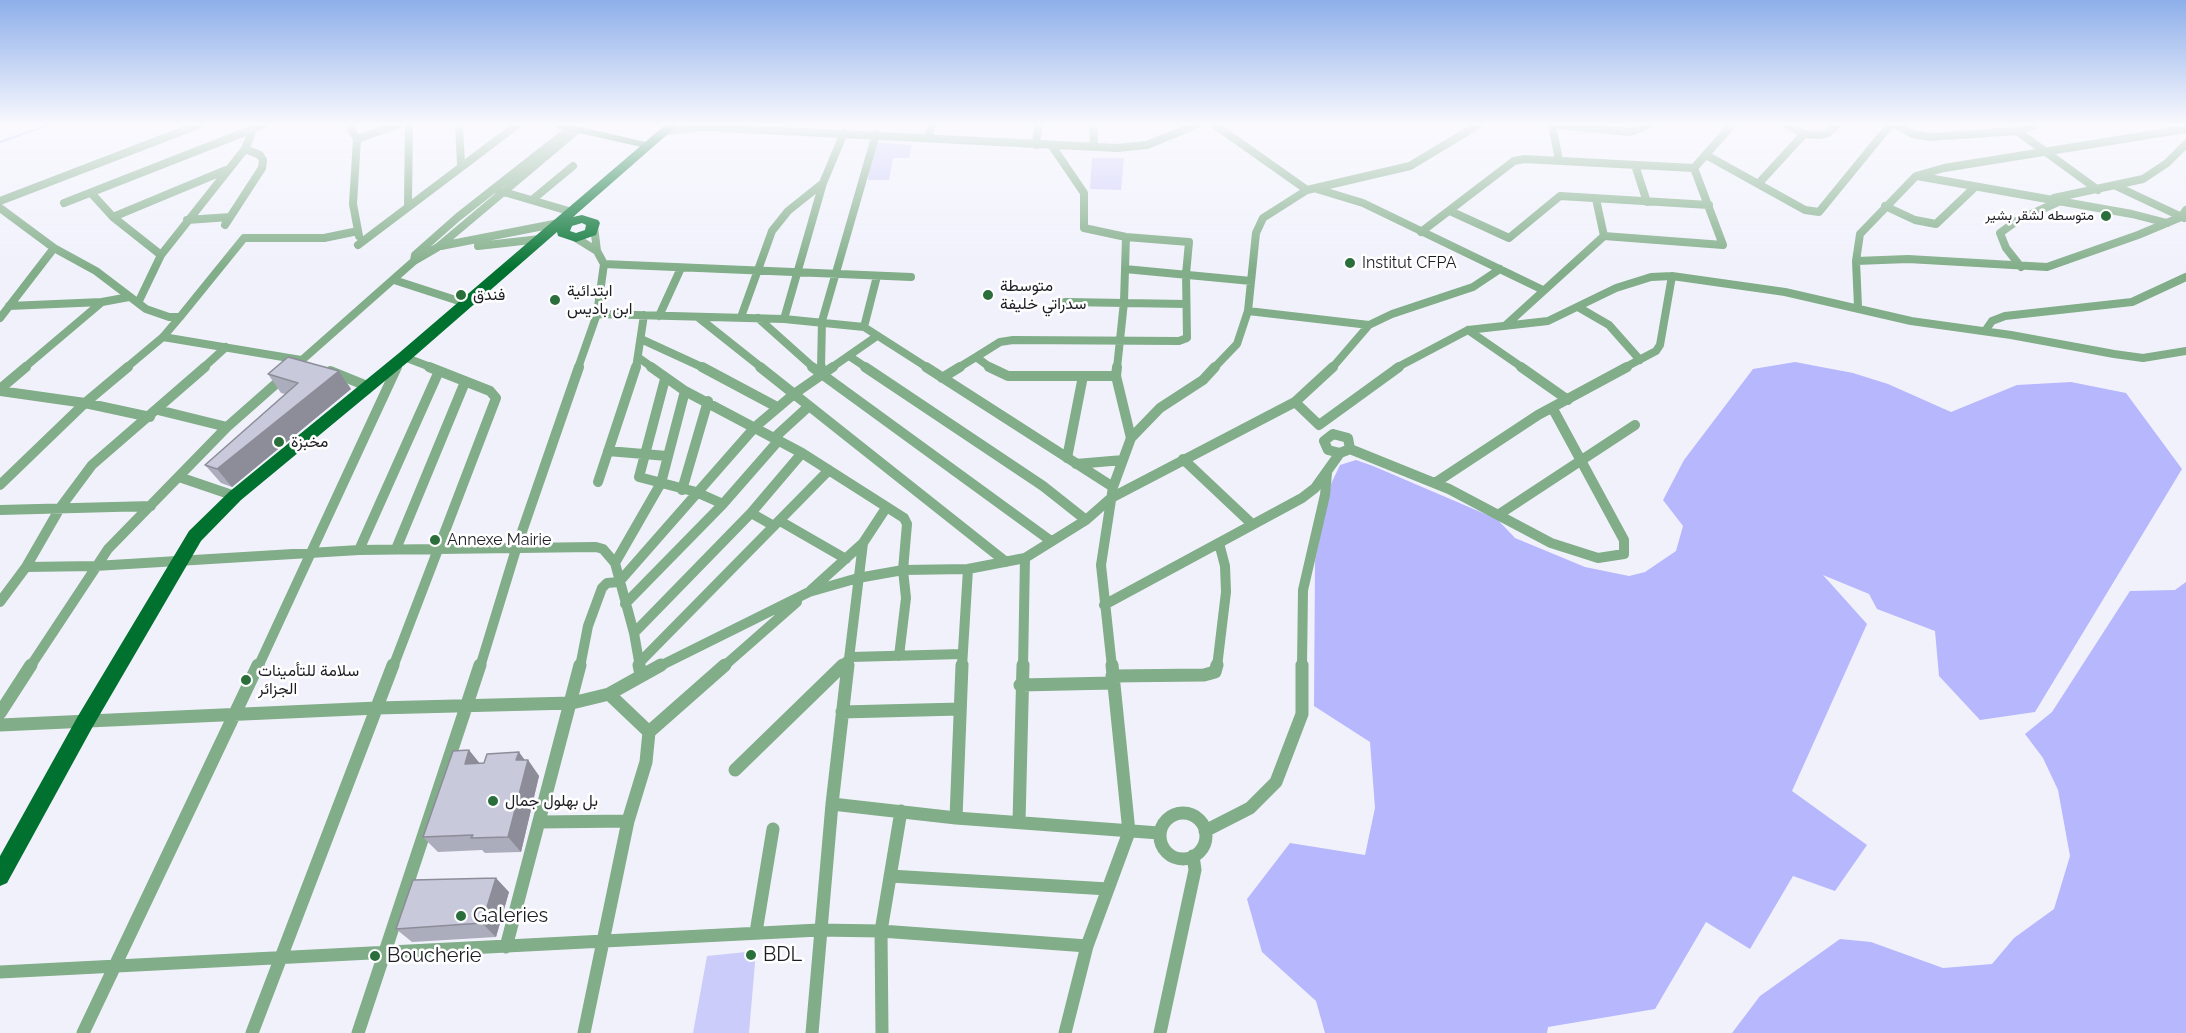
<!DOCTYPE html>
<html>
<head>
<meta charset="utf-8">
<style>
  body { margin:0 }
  canvas { display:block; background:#f1f1fc }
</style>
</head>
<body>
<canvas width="2186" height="1033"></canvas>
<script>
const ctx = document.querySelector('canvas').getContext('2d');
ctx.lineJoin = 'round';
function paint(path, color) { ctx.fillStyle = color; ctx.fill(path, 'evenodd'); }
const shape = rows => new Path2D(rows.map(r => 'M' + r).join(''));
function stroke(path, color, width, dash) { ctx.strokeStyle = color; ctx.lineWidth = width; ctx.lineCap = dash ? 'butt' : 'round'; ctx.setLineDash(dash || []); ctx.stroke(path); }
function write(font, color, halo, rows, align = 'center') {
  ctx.font = font + ' Raleway,Vazirmatn,sans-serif'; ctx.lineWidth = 5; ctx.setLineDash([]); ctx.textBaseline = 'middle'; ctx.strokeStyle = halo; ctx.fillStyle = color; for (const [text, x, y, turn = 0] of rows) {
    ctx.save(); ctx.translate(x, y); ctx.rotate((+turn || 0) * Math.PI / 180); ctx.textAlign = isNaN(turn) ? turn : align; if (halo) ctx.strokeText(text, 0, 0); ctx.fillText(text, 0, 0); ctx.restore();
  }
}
paint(shape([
  [873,142,912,145,909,158,893,158,889,180,868,180],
  [1092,158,1124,158,1121,190,1090,189],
  [756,951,749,1033,693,1033,707,956]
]), '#cbccfa');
paint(shape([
  [1795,362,1853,373,1888,384,1951,412,2017,385,2071,382,2126,393,2182,469,2035,712,1980,720,1939,676,1935,631,1877,609,1869,594,1823,575,1867,624,1792,791,1867,845,1835,891,1793,876,1750,949,1706,922,1655,1009,1548,1027,1547,1033,1325,1033,1316,1001,1262,952,1247,899,1290,843,1365,855,1375,808,1370,742,1314,706,1315,561,1331,484,1340,465,1356,460,1373,466,1497,519,1515,538,1585,567,1629,576,1645,572,1676,551,1683,526,1663,500,1684,460,1753,369],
  [2186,582,2186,1033,1732,1033,1760,996,1840,939,1871,942,1943,968,1992,964,2014,938,2054,909,2070,856,2058,790,2043,758,2025,734,2052,712,2130,591,2175,590]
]), '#b7b7fe');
stroke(shape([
  [0,142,48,125]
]), '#a8a8ee', 2);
stroke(shape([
  [349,125,357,139,353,204,359,236],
  [459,125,461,164],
  [1093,125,1094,147],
  [1215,125,1307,190],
  [1552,125,1559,160],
  [1559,125,1630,132,1648,125],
  [1787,125,1804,134,1819,135,1828,133,1837,125],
  [1896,125,1913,134,1930,137,2017,131,2035,125],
  [704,127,1117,148,1147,145,1196,125],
  [570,129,458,217,415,255,414,261,438,247,577,130],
  [666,131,704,127,701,125],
  [2017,131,2098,190],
  [928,137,932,125],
  [357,139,397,125],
  [1036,145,1038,125],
  [1706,155,1805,210,1819,212,1890,125],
  [1635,165,1647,202],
  [1917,176,2132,214,2167,223],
  [1759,183,1804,134],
  [2116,186,2184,218],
  [1317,189,1363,203,1543,290],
  [497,190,572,212],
  [92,194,113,217,161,255],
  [2054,198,2143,179,2167,163,2186,144],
  [1596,199,1604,236,1723,245,1694,168],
  [532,200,573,166],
  [0,201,198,125],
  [64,203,263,125],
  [408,204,409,125],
  [1885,206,1915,220,1936,224,1975,187],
  [0,208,54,248,96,271,146,309,169,317,180,317,163,337,126,368],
  [1450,211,1509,238,1560,196,1709,205],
  [113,217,226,170],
  [187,220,230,217],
  [225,225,262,168,263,160,260,155,245,149],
  [1421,232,1514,161,1524,159,1694,168,1732,125],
  [576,238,597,251],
  [358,245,517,125],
  [441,246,559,223],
  [478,246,540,239],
  [1856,261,1860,234,1916,176,1944,168,2186,129],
  [604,264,911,277],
  [2021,267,2006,248,2000,233,2018,220,2058,202],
  [1125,269,1251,281],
  [877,276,864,327,928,368],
  [394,280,465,303],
  [1065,302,1186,304],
  [138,303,161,255,245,149,255,125],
  [9,306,102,302],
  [1578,307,1609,325,1640,360],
  [1858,307,1856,261,1908,259,2047,267,2138,235,2181,217,2186,210],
  [1248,311,1369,325,1392,314,1473,287,1500,269],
  [597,314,784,319,864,327],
  [659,316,681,268],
  [180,317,244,238,324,238,358,231],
  [741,317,772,231,788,211,823,183],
  [0,318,54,248],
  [699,318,762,368],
  [758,318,814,368],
  [784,319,823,183,844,133],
  [1506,325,1604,236],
  [1468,330,1523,368],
  [1985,331,1992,321,2005,316,2132,302,2186,277],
  [163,337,301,360],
  [643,340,704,368],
  [849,356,867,368],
  [404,357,433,368],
  [976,357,1000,342,1013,340,1179,341,1187,338,1186,274,1189,242,1126,237,1084,228,1084,193,1052,146],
  [639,358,653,368],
  [24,368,102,302,129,297],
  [203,368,226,347],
  [293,368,414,261],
  [396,368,400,360],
  [578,368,597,314,604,264,597,251,594,226],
  [636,368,644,315],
  [821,368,822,321,876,134],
  [831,368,877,336],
  [958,368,976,357,991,368],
  [1117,368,1124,302,1126,237],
  [1214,368,1237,344,1248,311,1256,233,1263,218,1307,190,1410,166,1478,125],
  [1332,368,1369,325],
  [1396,368,1468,330,1548,321,1616,288,1651,277,1672,276,1785,292,1911,321,2011,335,2114,354,2143,358,2186,351],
  [1624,368,1656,351,1660,345,1672,276]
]), '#81ad88', 8);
stroke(shape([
  [205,367,92,465,60,508,26,567,95,566,359,550,596,547,603,549,615,563,634,633,640,667],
  [651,367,685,391,802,453,904,518,907,524,903,570,906,598,899,656],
  [702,367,777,407],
  [760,367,1006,562],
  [812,367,1051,541],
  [865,367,1043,486,1086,520],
  [926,367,1113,487],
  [989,367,1008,376,1116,376],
  [1117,367,1116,376,1131,438],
  [1521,367,1568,400],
  [330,371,367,386],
  [821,375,821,367],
  [942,378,960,367],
  [665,379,639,477,696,492,723,504],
  [0,389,26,367],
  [0,391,85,403,150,417],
  [1295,402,1319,425,1399,367],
  [158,410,227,427],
  [1333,434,1348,438,1350,449,1340,453,1328,450,1324,441,1333,434],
  [774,438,809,406],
  [1350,449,1449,489,1551,543,1598,558,1624,554,1624,540,1553,409],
  [608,451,667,456],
  [1067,458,1083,376],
  [1183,459,1252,524],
  [1076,464,1123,460],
  [179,477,235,496],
  [598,482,636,367],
  [1435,483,1538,415,1627,367],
  [0,485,85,403,128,367],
  [682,490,708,401],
  [0,510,151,506],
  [751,513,774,526],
  [1498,515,1635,425],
  [780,521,846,559],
  [863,543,886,508],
  [396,549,465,382],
  [359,550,439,371],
  [615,563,661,483,685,391],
  [811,590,863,543,848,667],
  [0,602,26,567],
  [625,604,723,504,779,440],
  [1104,605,1302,498,1315,488,1340,453],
  [634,633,751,513,802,453],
  [639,663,829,470],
  [30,667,108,549,227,427,295,367],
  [258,667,397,367],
  [393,667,496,398,490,391,429,367],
  [480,667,517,546,579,367],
  [580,667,588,626,602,588,607,583,619,582,755,427,794,394,833,367],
  [658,667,809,592,858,578,903,570,968,569,1025,558,1086,520,1111,498,1295,402,1333,367],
  [723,667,797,602],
  [841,667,851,657,962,654],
  [962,667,968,569],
  [1023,667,1025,558],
  [1112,667,1101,565,1113,487,1131,438,1160,408,1203,380,1215,367],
  [1217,667,1226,592,1225,566,1219,543],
  [1302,667,1303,590,1325,495,1327,473]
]), '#81ad88', 10);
stroke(shape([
  [639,665,641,675],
  [1112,676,1204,675,1215,672,1217,665],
  [1020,685,1113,683],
  [842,712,960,709],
  [0,713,31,665],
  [0,725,377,708,572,703,609,694,661,665],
  [649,732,725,665],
  [735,770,843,665],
  [832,804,956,818,1159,833],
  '1160 836a23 23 0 1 1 46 0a23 23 0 1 1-46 0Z',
  [956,818,962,665],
  [540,822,628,821],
  [1019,822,1023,665],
  [1205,831,1250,808,1276,782,1302,714,1302,665],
  [890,876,1108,889],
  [756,932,773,829],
  [506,947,580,665],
  [0,972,819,930,881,931,1087,946],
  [83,1033,258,665],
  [252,1033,393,665],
  [358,1033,480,665],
  [584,1033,628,821,646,762,649,732,609,694],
  [812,1033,832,804,848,665],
  [882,1033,881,931,901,811],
  [1065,1033,1087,946,1129,832,1112,665],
  [1160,1033,1195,870,1193,856]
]), '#81ad88', 13);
paint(shape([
  [552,125,572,125,650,143,652,145,646,148,557,128,552,125]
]), '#468a54');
paint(shape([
  [665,125,678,125,573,217,582,215,598,220,600,223,596,235,576,242,558,236,557,232,409,361,241,500,201,541,92,728,7,883,0,886,0,856,78,716,189,531,229,492,399,353,665,125],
  [582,223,586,225,585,230,576,233,570,231,572,226,582,223]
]), '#00712e');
paint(shape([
  [339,371,351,389,232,487,221,483,205,465,285,394,281,393,268,374],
  [528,760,539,776,521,852,485,853,482,850,438,852,423,837,480,763],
  [509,892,496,937,412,942,396,929]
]), '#acadbc');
paint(shape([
  [339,371,351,389,232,487,217,469],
  [469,750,482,766,465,764],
  [519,752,527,763,528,760,539,776,521,852,508,837,516,760],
  [496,878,509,892,496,937,482,923]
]), '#8c8d99');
const building = shape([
  [288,357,339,371,217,469,205,465,298,383,268,374,288,357],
  [469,750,465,764,484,763,487,754,519,752,516,760,528,760,508,837,471,838,473,835,423,837,453,751,469,750],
  [496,878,482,923,396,929,413,880,496,878]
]);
paint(building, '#c8c9db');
stroke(building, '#8c8d99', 1.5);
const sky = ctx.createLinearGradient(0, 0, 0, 270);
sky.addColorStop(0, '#8eafea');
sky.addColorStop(0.46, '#f9f9fe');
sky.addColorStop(1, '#f9f9fe00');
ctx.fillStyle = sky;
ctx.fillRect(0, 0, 2186, 270);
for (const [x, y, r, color] of [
  [2106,216,6,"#2a6f3b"],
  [1350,263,6,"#2a6f3b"],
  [461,295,6,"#2a6f3b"],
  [988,295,6,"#2a6f3b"],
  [555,300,6,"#2a6f3b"],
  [279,442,6,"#2a6f3b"],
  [435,540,6,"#2a6f3b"],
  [246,680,6,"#2a6f3b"],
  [493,801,6,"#2a6f3b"],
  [461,916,6,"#2a6f3b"],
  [751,955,6,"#2a6f3b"],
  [375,956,6,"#2a6f3b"]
]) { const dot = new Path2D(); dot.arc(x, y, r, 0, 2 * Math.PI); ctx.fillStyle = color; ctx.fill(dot); stroke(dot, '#fff', 2); }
write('14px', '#1d1d24', '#fff', [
  ["متوسطه لشقر بشير",2094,216]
], 'right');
write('16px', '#1d1d24', '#fff', [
  ["Institut CFPA",1362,263],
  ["متوسطة",1000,286],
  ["سدراتي خليفة",1000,304],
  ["ابتدائية",567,291],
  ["ابن باديس",567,309],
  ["فندق",473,295],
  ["مخبزة",291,442],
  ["Annexe Mairie",447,540],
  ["سلامة للتأمينات",258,671],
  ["الجزائر",258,689],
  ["بل بهلول جمال",505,801]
], 'left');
write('20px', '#1d1d24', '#fff', [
  ["Galeries",473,916],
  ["BDL",763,955],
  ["Boucherie",387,956]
], 'left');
</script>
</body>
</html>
